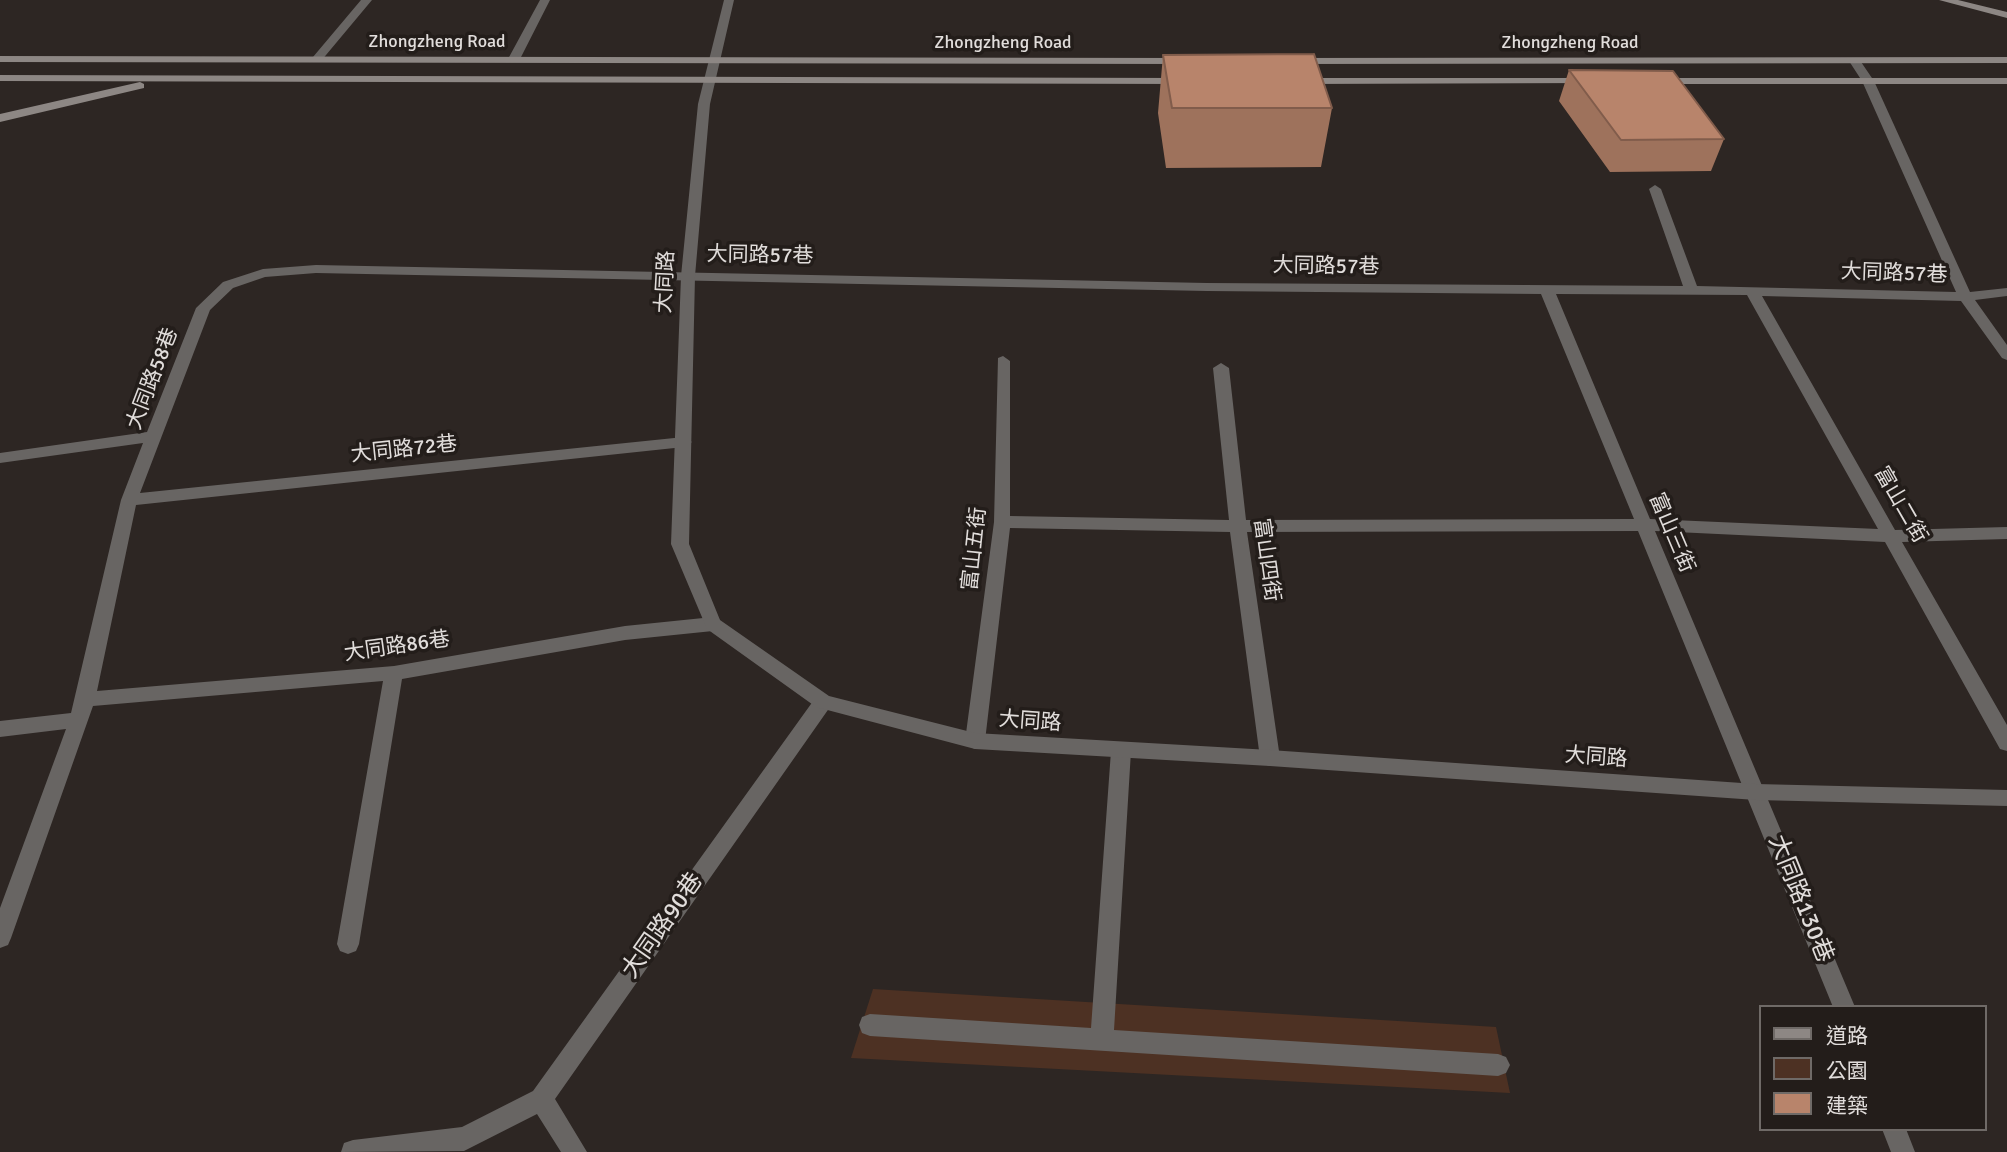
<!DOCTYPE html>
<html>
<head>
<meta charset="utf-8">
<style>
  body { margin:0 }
  #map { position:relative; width:2007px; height:1152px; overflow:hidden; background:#2d2623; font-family:Signika,"Noto Sans TC",sans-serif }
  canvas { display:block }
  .legend { position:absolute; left:1759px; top:1005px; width:228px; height:126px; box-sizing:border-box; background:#231d1a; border:2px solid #6f6a67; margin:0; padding:9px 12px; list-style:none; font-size:21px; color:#e1dddb }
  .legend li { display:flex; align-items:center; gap:14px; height:35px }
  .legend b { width:35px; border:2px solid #6f6a67 }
</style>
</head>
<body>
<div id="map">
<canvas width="2007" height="1152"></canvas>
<ul class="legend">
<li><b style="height:9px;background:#8d8784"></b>道路</li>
<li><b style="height:19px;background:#4d3123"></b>公園</li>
<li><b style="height:19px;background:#b8846b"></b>建築</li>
</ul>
</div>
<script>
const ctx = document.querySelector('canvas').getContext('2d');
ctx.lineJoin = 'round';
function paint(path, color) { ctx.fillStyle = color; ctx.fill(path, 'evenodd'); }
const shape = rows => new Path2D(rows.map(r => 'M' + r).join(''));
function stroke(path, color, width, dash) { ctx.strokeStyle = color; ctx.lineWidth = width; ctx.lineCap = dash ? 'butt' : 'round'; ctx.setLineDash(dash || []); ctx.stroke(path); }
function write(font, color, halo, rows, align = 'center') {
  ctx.font = font + ' Signika,"Noto Sans TC",sans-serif'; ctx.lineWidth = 7; ctx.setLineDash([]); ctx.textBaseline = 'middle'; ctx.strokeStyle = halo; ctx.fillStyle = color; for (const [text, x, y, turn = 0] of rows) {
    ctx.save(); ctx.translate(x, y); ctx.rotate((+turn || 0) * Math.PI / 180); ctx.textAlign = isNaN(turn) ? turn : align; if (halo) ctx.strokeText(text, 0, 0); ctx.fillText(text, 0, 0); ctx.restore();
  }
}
paint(shape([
  [873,989,1496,1027,1510,1093,851,1058]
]), '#4d3123');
paint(shape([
  [361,0,372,0,321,61,313,61,313,57,361,0],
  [540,0,550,0,520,59,510,61,508,59,540,0],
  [1855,58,1859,59,1874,81,1970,292,2007,288,2007,296,1975,300,2007,345,2007,360,2002,358,1961,301,1762,296,1895,530,2007,527,2007,539,1902,542,2007,725,2007,751,2000,749,1885,542,1655,531,1855,1007,1833,1007,1638,531,1247,532,1280,758,1277,764,1270,766,1263,764,1260,758,1230,532,1010,528,985,741,982,746,975,749,968,746,965,741,994,522,998,358,1003,356,1010,361,1010,516,1229,520,1213,368,1221,363,1229,368,1246,520,1634,519,1541,294,1207,291,316,273,265,277,233,288,210,310,140,493,684,437,692,442,684,447,136,505,97,691,394,666,625,626,713,617,719,619,722,624,719,629,713,631,625,640,402,679,359,944,356,951,348,954,340,951,337,944,383,681,93,706,11,938,8,945,0,948,0,908,66,729,0,737,0,721,71,713,121,500,143,443,0,463,0,453,147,432,196,308,223,282,263,269,316,265,1207,283,1683,286,1649,189,1655,185,1661,189,1697,286,1956,292,1862,81,1849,61,1855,58],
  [1556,294,1747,295,1878,529,1650,519,1556,294],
  [823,695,830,697,832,702,830,707,555,1099,587,1152,561,1152,537,1114,464,1151,341,1152,344,1143,353,1140,462,1127,533,1091,816,697,823,695],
  [1121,743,1128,745,1131,751,1114,1030,1498,1054,1506,1057,1510,1065,1506,1073,1498,1076,870,1036,862,1033,859,1025,862,1017,870,1014,1091,1028,1111,751,1114,745,1121,743],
  [1882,1129,1906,1129,1915,1152,1891,1152,1882,1129]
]), '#686563');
paint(shape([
  [724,0,734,0,710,104,695,276,689,544,720,620,829,696,975,733,1270,750,1756,784,2007,790,2007,806,1756,800,1270,766,975,749,816,707,707,629,671,544,681,276,698,104,724,0]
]), '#686563');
paint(shape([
  [1939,0,1958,0,2007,12,2007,18,1939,0],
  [0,56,1185,58,1191,61,1185,64,0,62,0,56],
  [2007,57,2007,63,1293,64,1287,61,1293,58,2007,57],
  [0,75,1183,78,1189,81,1183,84,0,81,0,75],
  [1589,78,1595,81,1593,83,1302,84,1296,81,1302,78,1589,78],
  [2007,78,2007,84,1659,84,1653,81,1659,78,2007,78],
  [140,82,144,84,144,88,0,122,0,114,140,82]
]), '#8d8784');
paint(shape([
  [1163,55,1332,108,1321,167,1166,168,1158,113],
  [1569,70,1724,139,1711,171,1610,172,1559,101]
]), '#9e725c');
const building = shape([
  [1314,54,1332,108,1172,108,1163,55,1314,54],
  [1569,70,1673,71,1724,139,1621,140,1569,70]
]);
paint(building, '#b8846b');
stroke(building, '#815c4b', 2);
write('18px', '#e1dddb', '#231d1a', [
  ["Zhongzheng Road",437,42],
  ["Zhongzheng Road",1003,43],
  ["Zhongzheng Road",1570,43]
]);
write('21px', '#e1dddb', '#231d1a', [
  ["大同路57巷",760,256,1],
  ["大同路57巷",1326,267,1],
  ["大同路57巷",1894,274,2],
  ["大同路",666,282,-87],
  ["大同路58巷",153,379,-69],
  ["大同路72巷",404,450,-6],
  ["富山二街",1900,505,60],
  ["富山三街",1671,533,67],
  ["富山五街",975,549,-84],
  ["富山四街",1266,560,82],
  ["大同路86巷",397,647,-8],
  ["大同路",1030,722,4],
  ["大同路",1596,758,4]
]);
write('24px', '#e1dddb', '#231d1a', [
  ["大同路130巷",1800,899,68],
  ["大同路90巷",663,926,-55]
]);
</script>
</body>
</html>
